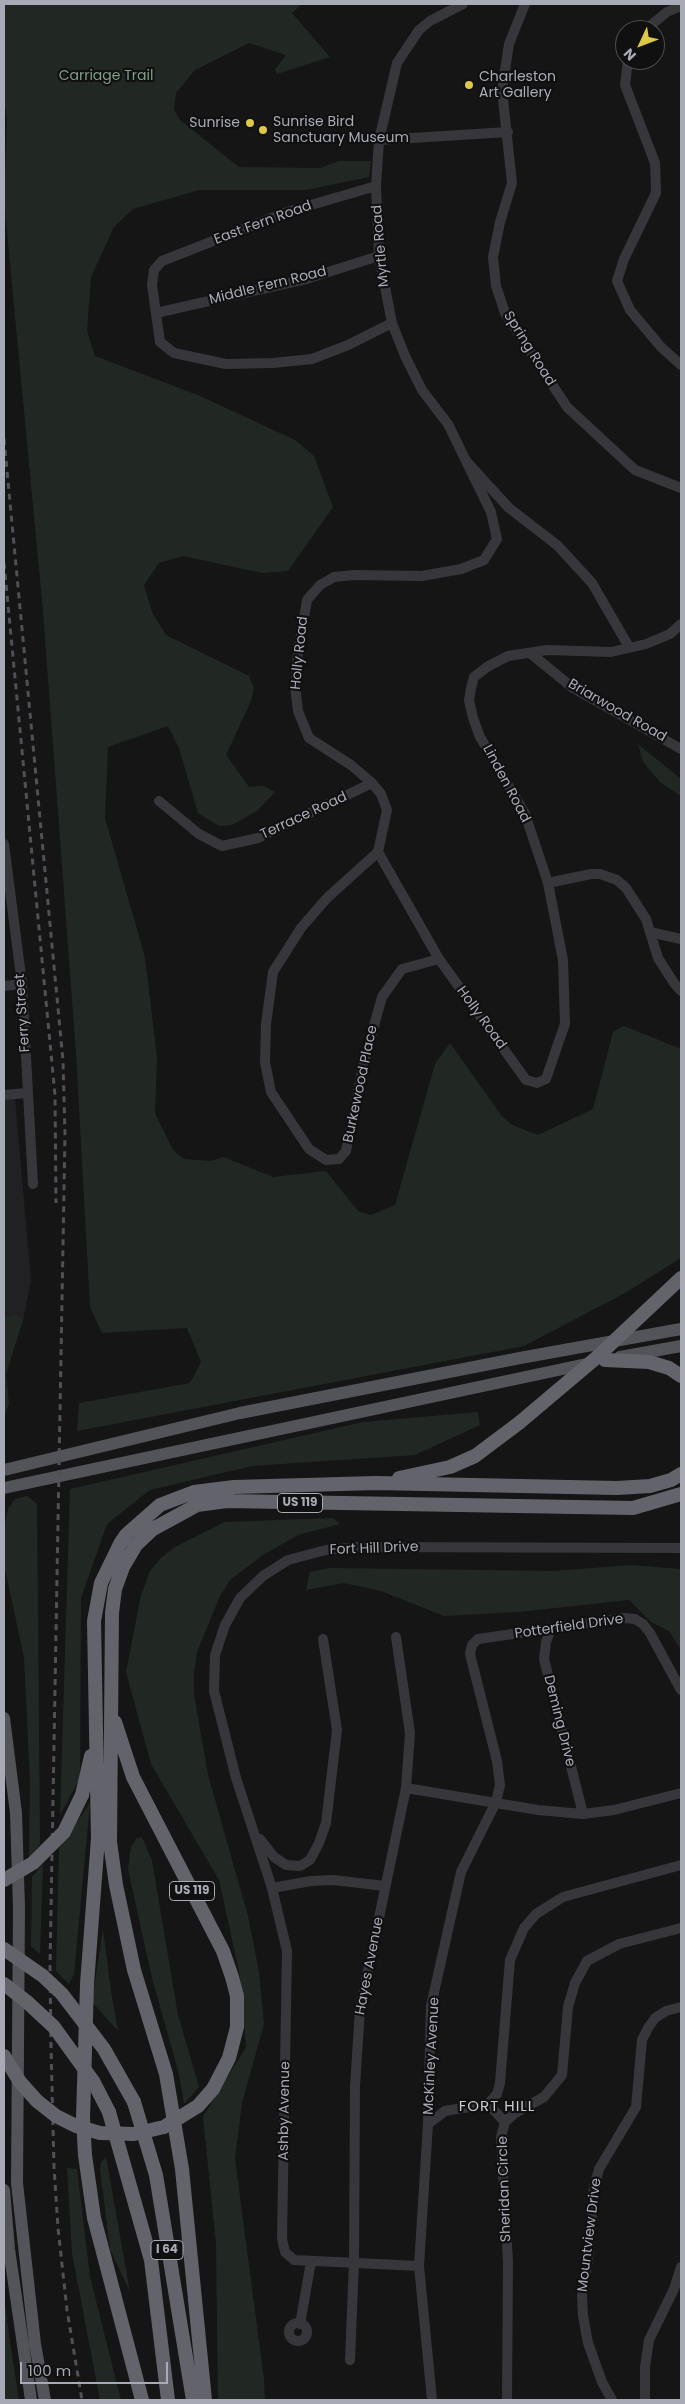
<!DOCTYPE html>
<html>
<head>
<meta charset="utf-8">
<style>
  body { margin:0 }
  #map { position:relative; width:685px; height:2404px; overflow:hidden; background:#151516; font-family:Poppins,sans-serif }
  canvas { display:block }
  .frame { position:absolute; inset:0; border:5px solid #a8aab5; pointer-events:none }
  .north { position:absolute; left:615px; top:20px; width:50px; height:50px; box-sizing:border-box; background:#101011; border:1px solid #4d4e53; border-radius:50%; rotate:227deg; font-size:14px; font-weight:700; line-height:20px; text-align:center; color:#a8aab5 }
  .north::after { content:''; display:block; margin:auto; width:18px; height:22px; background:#ddc946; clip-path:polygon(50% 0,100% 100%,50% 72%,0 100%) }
  .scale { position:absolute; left:20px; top:2362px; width:148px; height:22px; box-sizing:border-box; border:2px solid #a8aab5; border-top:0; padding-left:6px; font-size:15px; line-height:18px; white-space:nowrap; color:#a8aab5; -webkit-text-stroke:4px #101011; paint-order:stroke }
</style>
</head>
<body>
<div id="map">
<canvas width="685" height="2404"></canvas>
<div class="frame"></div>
<div class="north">N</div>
<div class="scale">100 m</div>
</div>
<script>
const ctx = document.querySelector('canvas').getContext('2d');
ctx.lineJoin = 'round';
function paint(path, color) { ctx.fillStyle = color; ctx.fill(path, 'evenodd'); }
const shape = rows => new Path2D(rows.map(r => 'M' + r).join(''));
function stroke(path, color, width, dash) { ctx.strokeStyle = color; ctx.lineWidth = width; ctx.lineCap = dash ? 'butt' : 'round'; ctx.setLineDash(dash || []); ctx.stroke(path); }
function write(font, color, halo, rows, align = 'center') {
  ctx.font = font + ' Poppins,sans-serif'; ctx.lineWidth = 4.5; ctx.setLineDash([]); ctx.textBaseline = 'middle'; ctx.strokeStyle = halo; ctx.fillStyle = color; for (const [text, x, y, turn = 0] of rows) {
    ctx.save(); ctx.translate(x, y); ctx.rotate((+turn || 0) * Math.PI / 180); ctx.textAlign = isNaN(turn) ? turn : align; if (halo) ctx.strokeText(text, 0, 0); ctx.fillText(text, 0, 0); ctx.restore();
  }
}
paint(shape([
  [15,1098,31,1281,23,1320,14,1314,6,1317,4,1321,4,1100]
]), '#212123');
paint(shape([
  [4,4,302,4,292,13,330,57,277,74,275,69,286,55,249,43,195,70,176,93,174,110,180,120,239,167,320,168,339,161,371,161,369,177,306,190,199,190,133,209,114,227,91,277,87,331,95,356,200,396,295,440,314,456,333,507,288,571,262,573,183,556,159,563,144,585,152,612,166,635,249,676,254,688,251,701,226,755,249,787,263,786,275,792,257,811,232,825,219,826,198,813,179,748,168,726,108,747,105,818,145,957,157,1058,155,1113,173,1150,184,1159,211,1161,223,1157,273,1177,326,1171,358,1211,371,1215,395,1205,435,1064,450,1043,501,1115,512,1125,538,1135,593,1109,613,1032,624,1026,681,1049,681,1258,625,1293,524,1346,77,1431,79,1403,190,1383,201,1362,187,1328,102,1333,90,1307,76,1053,43,611,4,200,7,117,4,103],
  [638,744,681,779,681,796,660,782,643,762],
  [15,1314,23,1320,6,1374,9,1404,4,1416,4,1321,6,1317],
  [478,1412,480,1425,415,1455,252,1466,150,1490,107,1524,81,1598,80,1778,60,1815,70,1489,363,1422],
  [27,1496,37,1504,40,1845,29,1857,30,1782,24,1657,4,1565,4,1528,8,1509,15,1499],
  [333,1518,340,1524,298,1535,263,1555,230,1580,220,1596,197,1652,194,1673,194,1694,208,1775,248,1916,259,1972,264,2024,242,2103,235,2159,264,2379,265,2400,218,2400,216,2243,203,2117,246,2047,240,1976,219,1880,151,1764,126,1672,141,1595,150,1571,162,1557,175,1547,225,1522],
  [631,1565,681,1569,681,1650,669,1631,651,1622,629,1600,519,1612,444,1616,381,1591,363,1587,343,1583,306,1590,310,1572,329,1568,554,1571],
  [90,1803,74,1974,69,1984,56,1971,59,1848],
  [142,1837,152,1861,178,2015,199,2087,184,2104,179,2074,152,1978,128,1869,131,1847,137,1838],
  [43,1864,40,1954,31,1946,32,1877],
  [103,1929,111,1991,118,2031,92,2002],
  [106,2157,130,2292,110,2249,100,2169,101,2162],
  [67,2168,77,2169,90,2277,121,2400,100,2400,72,2253],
  [4,2297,8,2328,19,2400,4,2400]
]), '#212823');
stroke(shape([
  [463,4,430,21,419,30,397,63,386,110,379,140,376,186,379,256,392,323,405,356,422,390,448,424,466,461,509,508,557,545,592,583,629,647],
  [525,4,509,44,502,90,512,183,500,222,493,257,496,286,505,313,567,407,635,470,681,488],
  [645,30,667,12,681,6],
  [628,60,625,85,655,163,656,193,624,259,617,281,630,310,661,347,681,365],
  [379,140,508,132],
  [376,186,287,212,162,261,154,270,152,285,160,342,174,353,226,364,273,363,312,359,348,345,392,323],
  [156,313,306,279,379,256],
  [466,461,491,512,497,539,484,560,461,569,422,576,354,575,334,577,320,585,307,600,298,653,295,686,298,711,309,738,351,765,372,783,381,794,387,810,378,852,439,959,526,1080,537,1083,546,1079,559,1041,565,1024,563,960,548,883,525,814,480,737,473,718,469,700,471,688,474,677,487,667,508,656,547,650,611,652,646,644,670,634,681,624],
  [530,653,573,688,681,749],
  [159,801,199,834,222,846,258,838,372,783],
  [4,844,22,984,33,1184],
  [378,852,327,898,301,928,273,972,266,1024,265,1062,271,1092,309,1149,326,1160,339,1159,346,1151,364,1062,382,997,402,969,439,959],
  [548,883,591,874,600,874,617,880,626,888,646,919,658,958,674,983,681,991],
  [650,932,681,939],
  [4,986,22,984],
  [4,1095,27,1093],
  [551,1629,546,1642,544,1659,583,1814],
  [406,1788,538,1810,583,1814,614,1810,681,1793],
  [260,1839,274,1857,286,1865,300,1866,310,1860,319,1843,326,1823,337,1730,323,1639],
  [272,1888,311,1881,333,1880,385,1886],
  [488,2104,505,2122],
  [428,2124,445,2111,488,2104,497,2094,500,2083,510,1960,524,1928,536,1914,563,1897,681,1865],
  [419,2266,294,2260,285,2252,282,2239,287,1951,272,1888,236,1778,214,1691,215,1655,225,1625,240,1598,263,1576,288,1560,326,1550,358,1547,681,1548],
  '289 2332a9 9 0 1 1 18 0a9 9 0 1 1-18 0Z',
  [300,2324,311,2262],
  [350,2360,354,2262,355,2086,360,2009,406,1788,410,1733,396,1637],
  [432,2400,419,2266,428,2124,431,2006,461,1872,496,1802,500,1785,497,1761,470,1654,472,1645,478,1639,624,1618,635,1619,643,1624,650,1633,681,1690],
  [507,2400,508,2262,501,2137,505,2122,515,2113,544,2097,562,2075,568,2007,575,1983,587,1961,619,1944,681,1928],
  [612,2400,602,2382,588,2343,583,2316,582,2295,588,2260,594,2187,599,2169,636,2107,642,2040,648,2028,655,2018,666,2011,681,2007],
  [645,2400,645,2367,649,2340,674,2289,681,2267]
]), '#37363b', 10);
stroke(shape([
  [620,1357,681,1346],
  [4,1470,240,1413,520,1358,681,1329],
  [4,1488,591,1363],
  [4,1718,16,1813,19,1908,17,2183,35,2344,45,2400],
  [4,2190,9,2249,31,2400]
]), '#53535a', 12);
stroke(shape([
  [605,1360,649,1362,669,1368,681,1376],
  [399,1478,450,1467,475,1456,519,1423],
  [115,1722,133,1777,223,1951,232,1977,237,1996,237,2027,229,2058,213,2089],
  [82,1795,91,1756],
  [134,2102,156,2175,193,2400],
  [109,2112,151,2260,168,2400],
  [142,2400,94,2218,85,2155,83,2118,87,1984,98,1838,94,1621,101,1583,120,1544,126,1535,160,1505,194,1492,234,1487,376,1483,617,1488,650,1486,671,1480,681,1474],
  [205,2400,182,2169,166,2074,134,1970,116,1885,110,1842,112,1613,115,1589,123,1567,136,1545,153,1529,197,1505,227,1501,633,1508,681,1494]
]), '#63636b', 14);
stroke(shape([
  [4,439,63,1061,65,1134,50,1966,51,2046,54,2167,58,2228,67,2310,82,2400],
  [4,563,55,1095,56,1203]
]), '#505056', 3, [6, 5]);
stroke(shape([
  [519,1423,596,1358,681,1278],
  [4,1880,33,1863,64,1832,82,1795],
  [4,1949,43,1976,62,1994,104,2049,134,2102],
  [4,1984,26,2001,54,2027,93,2081,109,2112],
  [4,2056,20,2082,37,2101,56,2116,76,2126,100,2133,134,2134,164,2127,198,2106,213,2089]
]), '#63636b', 14);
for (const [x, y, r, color] of [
  [469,85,5,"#ddc946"],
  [250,123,5,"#ddc946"],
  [263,130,5,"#ddc946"]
]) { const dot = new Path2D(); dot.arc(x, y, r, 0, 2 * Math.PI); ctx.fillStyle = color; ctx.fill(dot); stroke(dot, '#101011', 2); }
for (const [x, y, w] of [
  [300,1503,45],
  [192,1891,45],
  [167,2250,32]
]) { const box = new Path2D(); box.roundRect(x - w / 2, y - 9.5, w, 19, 4); ctx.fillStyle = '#101011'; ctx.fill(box); stroke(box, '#a8aab5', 1); }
write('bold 12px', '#a8aab5', null, [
  ["US 119",300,1503],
  ["US 119",192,1891],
  ["I 64",167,2250]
]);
write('14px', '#819e89', '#101011', [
  ["Carriage Trail",106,76]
]);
write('14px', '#a8aab5', '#101011', [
  ["Charleston",479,77],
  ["Art Gallery",479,93],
  ["Sunrise Bird",273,122],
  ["Sanctuary Museum",273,138],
  ["Sunrise",240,123,"right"]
], 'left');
write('14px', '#a8aab5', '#101011', [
  ["East Fern Road",263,223,-20],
  ["Myrtle Road",381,246,-95],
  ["Middle Fern Road",268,286,-14],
  ["Spring Road",529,349,58],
  ["Holly Road",300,653,-84],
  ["Briarwood Road",617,711,30],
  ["Linden Road",506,784,62],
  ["Terrace Road",304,816,-25],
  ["Ferry Street",23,1013,-94],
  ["Holly Road",481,1018,54],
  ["Burkewood Place",361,1084,-78],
  ["Fort Hill Drive",374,1549,-2],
  ["Potterfield Drive",569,1627,-8],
  ["Deming Drive",559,1721,76],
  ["Hayes Avenue",370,1966,-79],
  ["McKinley Avenue",432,2056,-87],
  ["Ashby Avenue",285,2111,-89],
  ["Sheridan Circle",505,2189,-92],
  ["Mountview Drive",590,2235,-83]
]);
ctx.letterSpacing = '1px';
write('15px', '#c9c9d2', '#101011', [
  ["FORT HILL",497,2107]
]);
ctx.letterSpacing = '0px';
</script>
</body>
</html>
